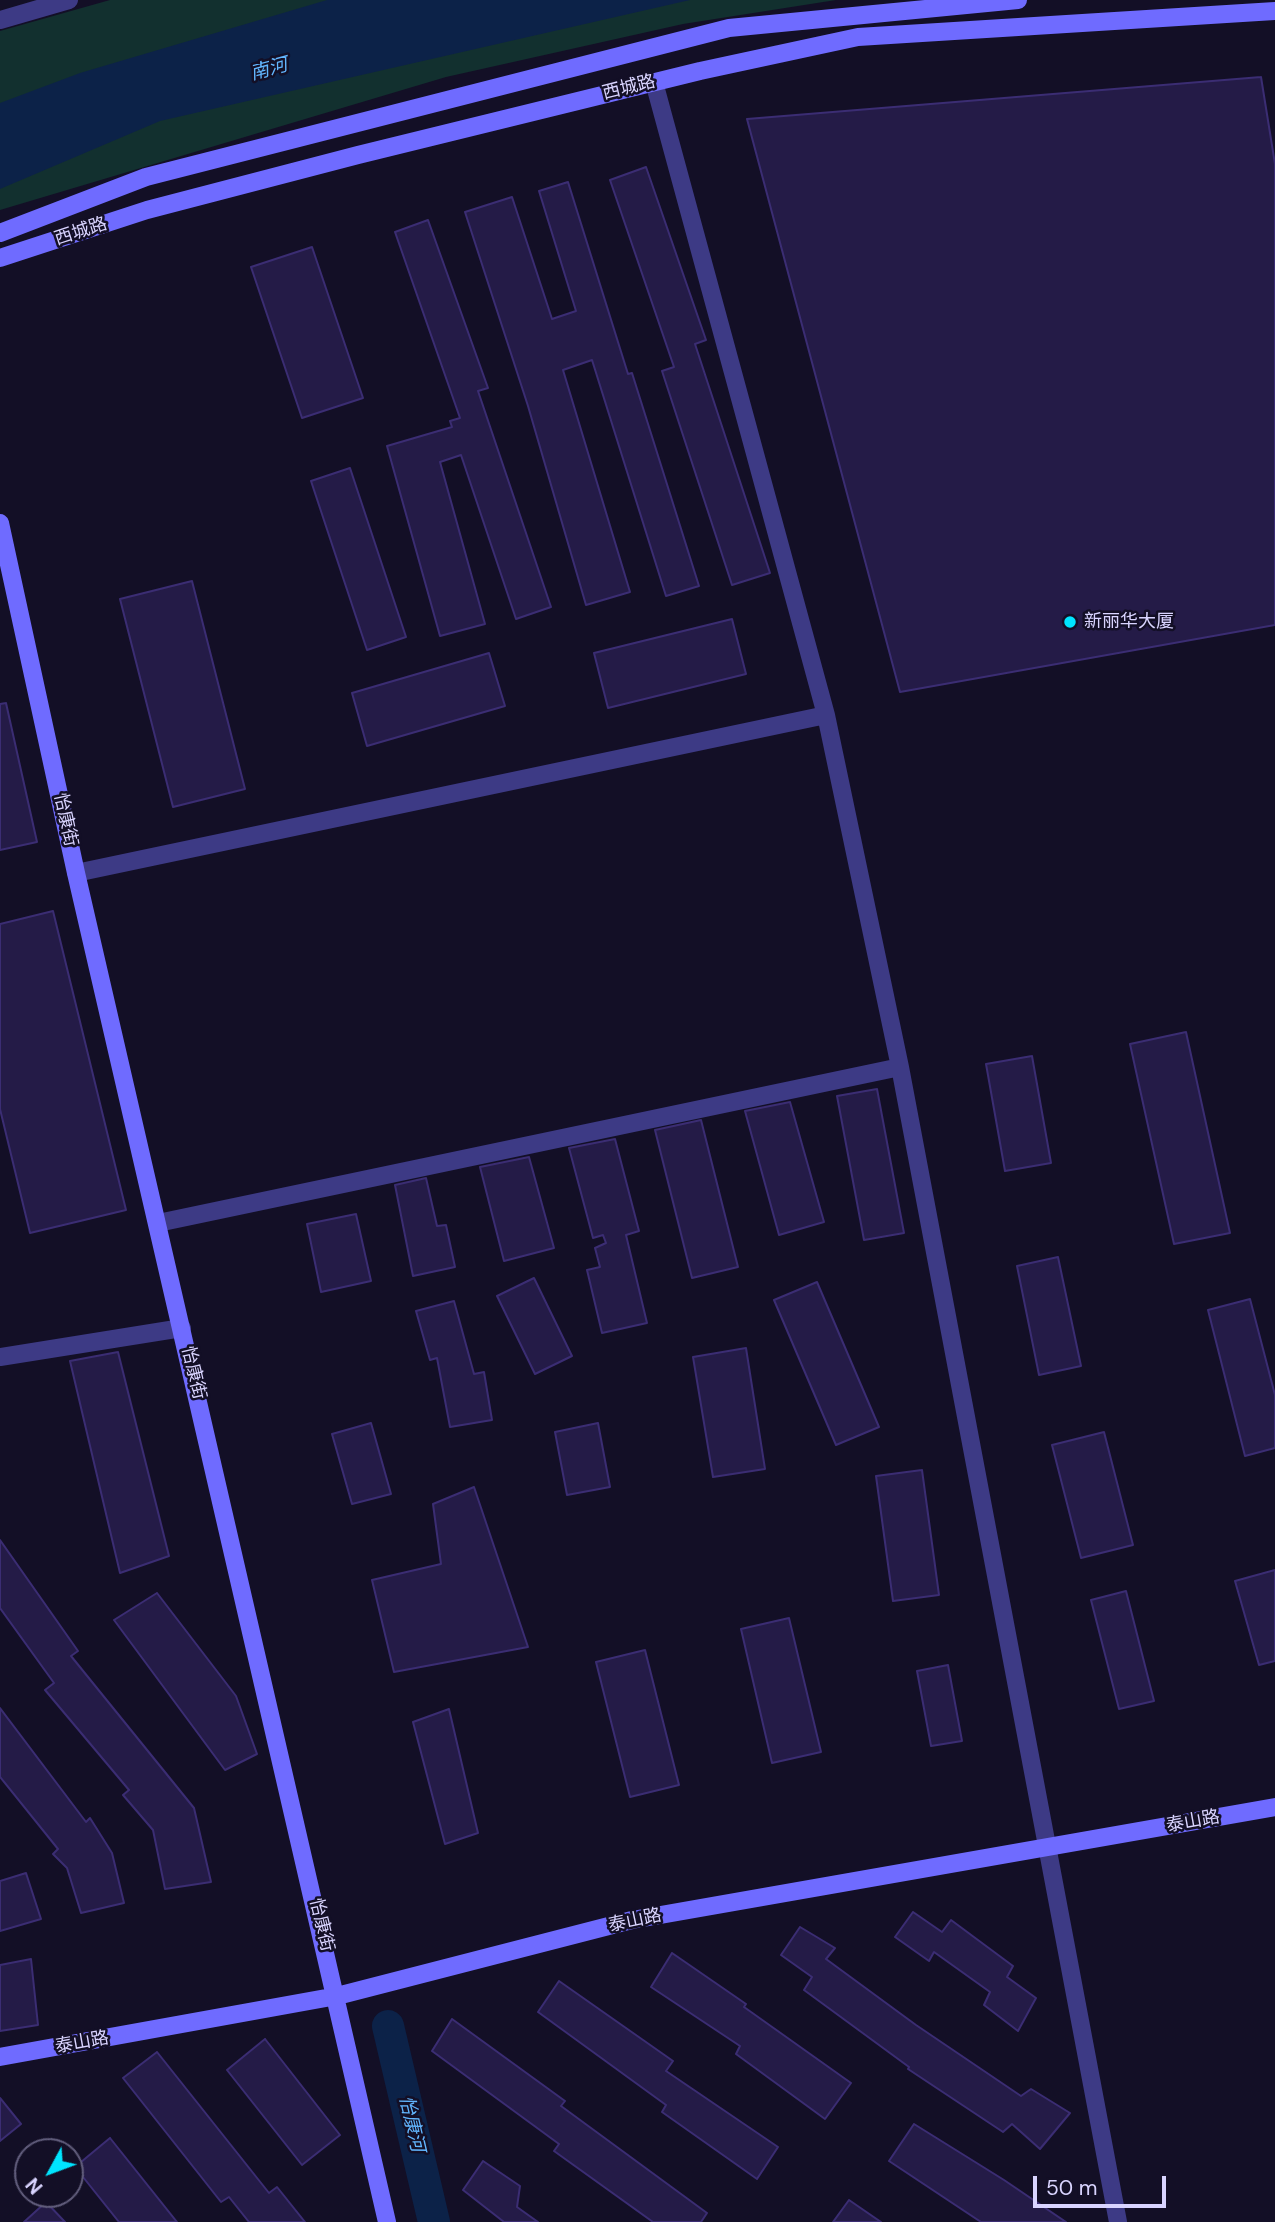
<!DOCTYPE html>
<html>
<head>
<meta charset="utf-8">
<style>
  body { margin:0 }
  #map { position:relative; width:1275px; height:2222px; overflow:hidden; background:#130f26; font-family:"DM Sans",sans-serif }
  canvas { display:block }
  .north { position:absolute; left:14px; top:2138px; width:70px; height:70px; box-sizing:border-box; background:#130f26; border:2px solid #625e7d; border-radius:50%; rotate:229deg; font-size:19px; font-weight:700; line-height:28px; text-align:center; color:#d9d4ff }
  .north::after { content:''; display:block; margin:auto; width:24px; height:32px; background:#00e5ff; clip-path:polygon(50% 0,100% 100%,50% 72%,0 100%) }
  .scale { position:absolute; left:1033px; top:2176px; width:133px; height:32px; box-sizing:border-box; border:4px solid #d9d4ff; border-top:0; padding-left:9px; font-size:21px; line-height:24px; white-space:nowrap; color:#d9d4ff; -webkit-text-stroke:5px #130f26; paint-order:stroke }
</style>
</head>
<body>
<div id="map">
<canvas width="1275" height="2222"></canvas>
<div class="north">N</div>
<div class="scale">50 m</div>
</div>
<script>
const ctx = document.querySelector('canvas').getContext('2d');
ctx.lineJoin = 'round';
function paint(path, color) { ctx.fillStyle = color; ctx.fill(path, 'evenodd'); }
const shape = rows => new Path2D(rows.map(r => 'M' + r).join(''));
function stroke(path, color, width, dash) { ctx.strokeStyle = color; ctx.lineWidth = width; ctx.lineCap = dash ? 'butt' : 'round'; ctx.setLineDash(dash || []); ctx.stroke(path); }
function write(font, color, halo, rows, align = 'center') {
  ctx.font = font + ' "DM Sans","Noto Sans SC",sans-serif'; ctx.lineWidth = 5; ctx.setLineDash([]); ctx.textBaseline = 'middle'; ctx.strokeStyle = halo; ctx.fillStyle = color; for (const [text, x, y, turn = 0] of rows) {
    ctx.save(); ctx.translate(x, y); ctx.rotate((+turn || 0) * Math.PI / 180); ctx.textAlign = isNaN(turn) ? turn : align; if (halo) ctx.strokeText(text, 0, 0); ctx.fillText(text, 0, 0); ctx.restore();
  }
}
paint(shape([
  [110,0,836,0,683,24,446,77,0,210,0,31]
]), '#12302f');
paint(shape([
  [327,0,690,0,160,121,0,189,0,103,80,73]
]), '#0c2248');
stroke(shape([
  [388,2026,434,2222]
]), '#0c2248', 32);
const building = shape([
  [1261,77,1275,164,1275,625,900,692,747,119,1261,77],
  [646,167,706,340,695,344,770,573,732,585,662,371,674,367,610,180,646,167],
  [568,182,628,374,632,373,699,586,666,596,592,360,563,370,630,592,586,605,528,406,465,212,512,197,552,319,576,311,539,191,568,182],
  [428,220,488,388,478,391,551,607,516,619,461,455,440,462,485,624,440,636,387,446,452,427,450,421,460,418,395,232,428,220],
  [312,247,363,398,302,418,251,267,312,247],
  [350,468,406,637,367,650,311,481,350,468],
  [192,581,245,789,173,807,120,599,192,581],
  [732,619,746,674,608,708,594,653,732,619],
  [489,653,505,706,367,746,352,693,489,653],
  [6,703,37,842,0,850,0,704,6,703],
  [53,911,126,1210,30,1233,0,1109,0,924,53,911],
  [1186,1032,1230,1233,1174,1244,1130,1044,1186,1032],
  [1032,1056,1051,1163,1005,1171,986,1064,1032,1056],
  [877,1089,904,1233,864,1240,837,1096,877,1089],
  [790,1102,824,1222,779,1235,745,1111,790,1102],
  [701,1120,738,1267,692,1278,655,1130,701,1120],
  [615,1139,639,1231,626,1235,647,1323,602,1333,587,1270,600,1267,595,1248,606,1243,603,1235,593,1238,569,1148,615,1139],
  [529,1157,554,1248,504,1261,480,1167,529,1157],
  [426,1178,437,1226,446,1225,455,1267,413,1276,395,1185,426,1178],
  [356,1214,371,1281,321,1292,307,1224,356,1214],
  [1058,1257,1081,1366,1039,1375,1017,1266,1058,1257],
  [534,1278,572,1356,535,1374,497,1296,534,1278],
  [817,1282,879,1427,836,1445,774,1300,817,1282],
  [1250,1299,1275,1395,1275,1448,1245,1456,1208,1310,1250,1299],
  [454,1301,474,1374,484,1372,492,1420,450,1427,437,1358,430,1360,416,1311,454,1301],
  [746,1348,765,1469,713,1477,693,1357,746,1348],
  [118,1352,169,1556,120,1573,70,1361,118,1352],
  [371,1423,391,1494,352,1504,332,1434,371,1423],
  [598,1423,610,1487,567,1495,555,1432,598,1423],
  [1104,1432,1133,1545,1081,1558,1052,1445,1104,1432],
  [922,1470,939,1595,893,1601,876,1476,922,1470],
  [474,1487,528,1647,394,1672,372,1580,441,1564,433,1504,474,1487],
  [0,1540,78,1651,71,1656,194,1808,211,1882,165,1889,153,1830,123,1795,129,1790,45,1690,54,1683,0,1608,0,1540],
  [1275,1570,1275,1661,1259,1665,1235,1581,1275,1570],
  [1126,1591,1154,1701,1119,1709,1091,1600,1126,1591],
  [157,1593,236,1696,257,1754,225,1770,114,1620,157,1593],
  [789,1618,821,1752,772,1763,741,1629,789,1618],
  [645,1650,679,1785,630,1797,596,1662,645,1650],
  [948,1665,962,1741,931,1746,917,1671,948,1665],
  [0,1708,86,1822,90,1818,112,1853,124,1903,81,1913,67,1868,53,1854,58,1849,0,1777,0,1708],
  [449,1709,478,1833,445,1844,413,1722,449,1709],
  [26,1873,41,1919,0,1931,0,1881,26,1873],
  [913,1912,942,1932,951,1920,1013,1966,1007,1977,1036,1998,1018,2031,984,2005,990,1992,934,1952,929,1961,895,1937,913,1912],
  [800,1927,835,1948,826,1959,916,2025,1021,2096,1031,2089,1070,2113,1040,2149,1012,2124,1003,2132,908,2069,909,2067,804,1990,812,1977,781,1955,800,1927],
  [672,1953,746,2004,744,2007,851,2083,825,2119,736,2054,740,2046,651,1987,672,1953],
  [31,1959,38,2025,0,2031,0,1965,31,1959],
  [559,1981,673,2061,666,2071,778,2147,757,2179,662,2112,666,2105,538,2012,559,1981],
  [452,2019,565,2101,561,2106,707,2213,701,2222,653,2222,554,2151,559,2144,432,2051,452,2019],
  [265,2039,340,2135,302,2165,227,2070,265,2039],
  [157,2052,269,2193,277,2187,305,2222,249,2222,229,2197,221,2202,123,2078,157,2052],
  [0,2098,21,2124,0,2141,0,2098],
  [914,2124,1004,2180,1066,2222,981,2222,889,2161,914,2124],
  [110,2138,177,2222,119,2222,75,2167,110,2138],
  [483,2161,520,2186,517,2207,538,2222,504,2222,463,2190,483,2161],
  [849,2200,881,2222,833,2222,849,2200],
  [46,2202,65,2222,24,2222,46,2202]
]);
paint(building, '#241b47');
stroke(building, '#3b2d73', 2);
stroke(shape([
  [0,20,69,0],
  [654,82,826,715,900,1067,1118,2222],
  [76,873,826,715],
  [158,1223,900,1067],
  [0,1357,182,1328]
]), '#3d3a85', 18);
stroke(shape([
  [0,233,146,177,729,28,1018,0],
  [0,258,147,210,358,155,700,71,858,37,1275,11],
  [0,523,76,873,387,2222],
  [0,2057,337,1996,632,1920,1275,1807]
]), '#6f6bff', 18);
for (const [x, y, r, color] of [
  [1070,622,7,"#00e5ff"]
]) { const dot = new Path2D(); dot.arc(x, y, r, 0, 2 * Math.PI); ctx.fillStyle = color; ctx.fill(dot); stroke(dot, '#130f26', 2.5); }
write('18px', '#d9d4ff', '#130f26', [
  ["西城路",629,88,-14],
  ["西城路",81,232,-18],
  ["怡康街",65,820,78],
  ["怡康街",193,1373,77],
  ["泰山路",1193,1822,-10],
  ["泰山路",635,1921,-12],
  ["怡康街",321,1925,77],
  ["泰山路",82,2043,-10]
]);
write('18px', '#d9d4ff', '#130f26', [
  ["新丽华大厦",1084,622]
], 'left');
write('italic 19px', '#62b6ff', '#130f26', [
  ["南河",269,70,-15],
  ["怡康河",411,2124,77]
]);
</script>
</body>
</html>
